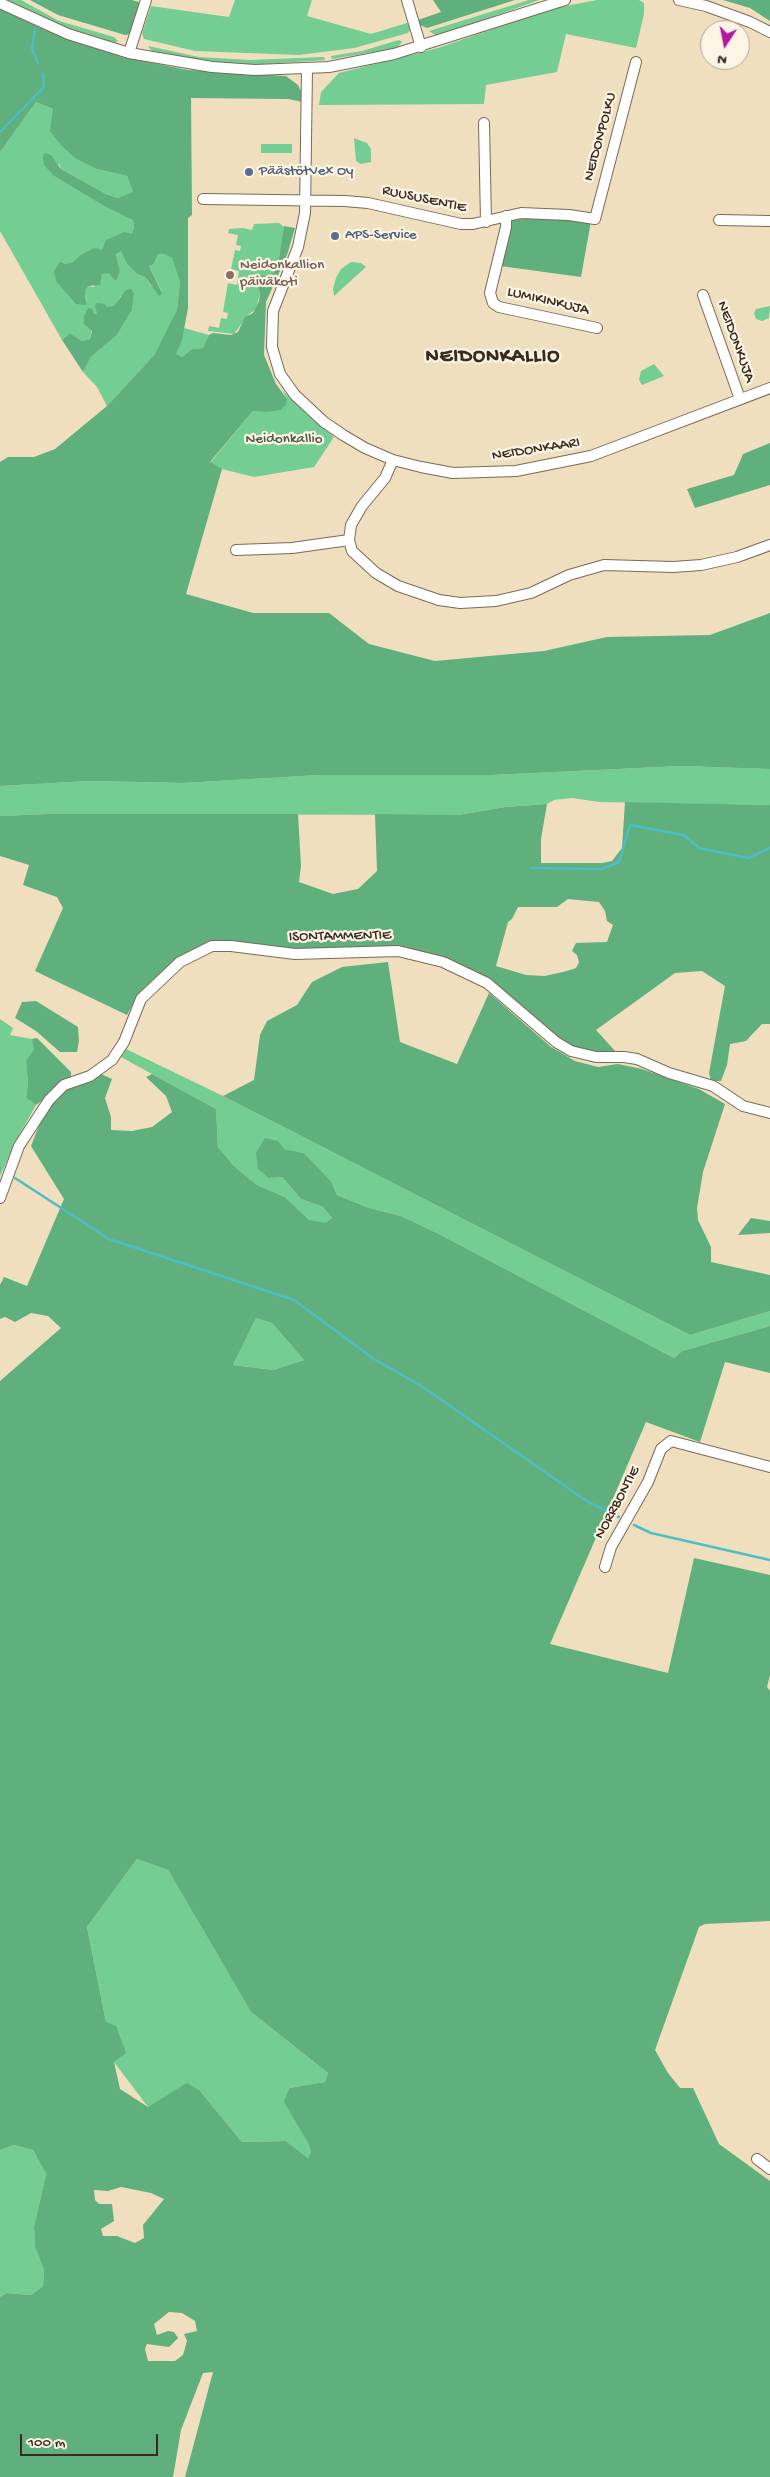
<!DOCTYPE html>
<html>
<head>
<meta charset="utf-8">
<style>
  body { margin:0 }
  #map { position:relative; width:770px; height:2477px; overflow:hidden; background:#efdfbe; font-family:"Gochi Hand",sans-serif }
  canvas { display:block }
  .north { position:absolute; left:700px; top:20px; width:50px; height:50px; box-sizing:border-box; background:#fcf5e5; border:1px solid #afa495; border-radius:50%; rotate:191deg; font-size:14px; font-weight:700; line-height:20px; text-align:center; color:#3b2a1e }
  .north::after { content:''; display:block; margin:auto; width:18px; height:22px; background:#b5179e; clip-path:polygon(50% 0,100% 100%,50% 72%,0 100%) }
  .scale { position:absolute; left:20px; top:2434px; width:138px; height:22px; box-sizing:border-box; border:2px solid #3b2a1e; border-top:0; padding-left:6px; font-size:15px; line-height:18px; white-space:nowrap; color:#3b2a1e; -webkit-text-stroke:4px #fcf5e5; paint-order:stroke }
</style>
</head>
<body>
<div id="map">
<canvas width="770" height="2477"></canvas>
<div class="north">N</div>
<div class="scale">100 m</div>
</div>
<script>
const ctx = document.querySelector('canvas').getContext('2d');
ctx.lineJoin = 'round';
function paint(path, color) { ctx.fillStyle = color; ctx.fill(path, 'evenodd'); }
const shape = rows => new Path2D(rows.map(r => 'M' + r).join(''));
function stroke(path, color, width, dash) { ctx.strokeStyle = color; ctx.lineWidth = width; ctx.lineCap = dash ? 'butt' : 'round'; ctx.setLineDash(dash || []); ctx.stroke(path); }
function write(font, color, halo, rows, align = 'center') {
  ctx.font = font + ' "Gochi Hand",sans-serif'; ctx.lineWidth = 4.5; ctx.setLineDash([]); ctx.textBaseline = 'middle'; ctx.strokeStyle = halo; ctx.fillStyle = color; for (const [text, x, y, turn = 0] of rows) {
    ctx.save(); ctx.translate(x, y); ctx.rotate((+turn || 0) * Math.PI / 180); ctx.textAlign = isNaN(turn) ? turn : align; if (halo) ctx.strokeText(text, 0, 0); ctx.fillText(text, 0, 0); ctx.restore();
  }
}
paint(shape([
  [3,0,21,0,59,21,114,37,118,41,113,44,64,28],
  [235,0,312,0,307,16,371,34,410,22,411,28,408,33,354,48,299,55,195,51,144,39,142,33,151,6,229,17],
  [529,0,539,0,442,35,437,36,429,31],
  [597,0,639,0,644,3,644,14,636,48,566,34,557,72,486,85,484,104,319,105,321,92,339,73,438,48,550,9],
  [399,40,402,42,397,48,332,59,331,56,362,51],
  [148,46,199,57,250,60,324,57,325,60,249,65,199,61,154,54],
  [36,102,53,109,97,169,127,176,134,194,118,198,106,194,61,169,59,163,54,176,102,205,133,219,134,227,132,234,104,246,102,251,79,256,74,262,64,264,87,301,84,290,87,286,94,287,102,274,109,272,115,280,118,277,120,270,116,253,121,250,127,264,137,274,145,277,151,286,162,292,149,266,154,264,158,254,165,253,172,258,179,273,180,281,177,310,167,334,155,354,107,406,97,387,83,372,91,357,117,335,132,310,134,294,121,296,114,307,94,314,90,339,82,341,70,333,62,340,0,231,0,152],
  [354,138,367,143,371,149,371,162,361,164,356,161],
  [261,144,292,144,292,153,261,153],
  [279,223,284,227,279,257,274,272,269,276,264,276,256,309,248,315,234,334,208,331,209,326,219,328,221,318,227,319,228,313,223,312,228,283,237,285,239,271,231,269,235,250,240,251,241,246,236,245,238,235,228,233,229,229,243,228,252,230,254,224],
  [351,262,361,263,366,267,334,296,333,289,336,278,341,269],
  [770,306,769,318,762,321,756,319,754,313,756,309],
  [184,328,209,335,203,348,192,349,182,357,175,354],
  [654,364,664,376,642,385,639,380,641,371],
  [282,390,313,420,334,437,314,467,254,477,222,469,210,463,253,411,266,412,287,399],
  [681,766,770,769,770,805,599,802,572,798,554,800,547,804,505,807,458,815,47,814,0,816,0,786,89,781,183,783,320,775,492,775],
  [0,1019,13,1028,10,1035,32,1039,35,1050,26,1060,28,1084,26,1098,36,1105,17,1139,0,1176],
  [126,1049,223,1096,690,1335,770,1311,770,1326,682,1351,674,1358,439,1234,401,1216,369,1208,337,1195,331,1181,304,1153,284,1149,269,1178,282,1177,301,1199,323,1207,332,1218,326,1224,309,1220,285,1197,257,1185,234,1166,218,1147,216,1109,121,1057],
  [256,1318,272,1323,304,1360,273,1370,233,1365],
  [137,1859,168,1870,251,2012,328,2073,325,2082,289,2088,285,2102,308,2143,311,2152,308,2158,286,2141,242,2142,200,2091,148,2107,114,2062,87,1927],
  [14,2145,33,2150,46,2174,34,2227,35,2247,44,2270,43,2286,31,2295,7,2293,0,2297,0,2150]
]), '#74cd92');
paint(shape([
  [30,0,132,0,142,3,131,34,125,35,58,15],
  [433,0,515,0,427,28,420,25,418,20,441,12],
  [723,0,770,0,770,21,750,8],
  [0,8,47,31,122,57,188,70,286,76,298,85,303,96,303,102,288,99,191,98,192,215,188,218,188,308,182,340,176,354,182,357,192,349,203,348,209,335,213,333,231,335,238,332,245,317,253,313,259,301,260,291,254,281,255,278,259,275,269,276,274,272,279,257,284,226,295,228,287,255,266,302,264,355,276,384,287,399,286,405,280,410,266,412,253,411,210,462,222,469,186,594,253,613,329,613,369,644,435,661,544,651,607,637,710,635,770,613,770,769,681,766,492,775,320,775,183,783,89,781,0,786,0,462,8,457,34,457,55,449,107,406,155,354,177,310,180,281,172,258,165,254,158,254,154,264,149,266,162,293,159,296,145,277,137,274,127,264,121,251,116,254,120,270,118,277,115,281,109,273,102,274,100,285,88,286,85,290,86,305,76,304,56,281,54,271,60,262,65,264,73,262,79,256,94,248,102,250,106,240,124,232,132,234,134,227,133,220,102,205,54,176,44,165,43,157,45,153,51,155,61,169,106,194,118,198,133,192,127,176,97,169,75,158,60,144,50,131,53,109,36,102,0,152],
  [546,217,591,221,581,277,500,266,512,220],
  [131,289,134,294,132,310,117,335,91,357,83,372,62,340,70,333,82,341,90,339,92,331,84,324,84,316,88,308,92,309,94,314,97,313,95,306,97,303,104,304,107,307,114,306,126,290],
  [770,443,770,485,695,508,687,489,734,475,743,454],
  [625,802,770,805,770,1024,762,1024,746,1041,730,1044,727,1065,721,1081,711,1081,709,1073,725,986,702,971,675,973,596,1030,617,1053,587,1053,561,1041,495,984,467,968,444,958,396,946,295,950,219,940,199,947,167,967,139,993,127,1015,35,971,63,908,57,897,23,885,29,865,0,856,0,816,47,814,298,814,301,866,299,882,333,894,358,889,377,871,375,814,458,815,505,807,547,804,541,839,541,863,602,863,612,861,622,848],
  [568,899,599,902,605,911,607,921,613,925,607,942,576,943,572,951,577,955,579,962,576,968,567,971,545,976,526,975,496,966,508,922,512,919,518,907,557,907],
  [388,962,400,1042,457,1064,489,993,551,1047,575,1061,598,1067,618,1064,642,1069,699,1089,725,1104,703,1172,697,1208,698,1220,711,1247,711,1262,770,1275,770,1311,690,1335,223,1096,254,1080,260,1035,267,1021,297,1005,312,982,342,967],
  [36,1001,78,1027,79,1041,77,1052,60,1052,36,1031,15,1018,22,1002],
  [37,1038,71,1072,71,1079,36,1105,26,1098,28,1084,26,1060,34,1050,32,1039],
  [101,1074,112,1079,105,1098,111,1117,111,1130,132,1131,152,1127,172,1112,166,1096,146,1077,152,1074,216,1109,218,1147,234,1166,257,1185,285,1197,309,1220,326,1223,332,1218,323,1207,301,1199,282,1177,269,1178,258,1169,256,1153,265,1138,278,1141,284,1149,304,1153,331,1181,337,1195,369,1208,401,1216,439,1234,674,1358,682,1351,770,1326,770,1373,725,1362,700,1442,646,1422,550,1644,668,1673,694,1558,770,1575,770,1675,767,1687,770,1691,770,1921,705,1924,699,1927,655,2050,668,2073,680,2088,693,2088,719,2144,770,2181,770,2477,185,2477,213,2372,203,2373,181,2430,173,2477,0,2477,0,2297,7,2293,31,2295,43,2286,44,2270,35,2247,34,2227,46,2174,33,2150,14,2145,0,2150,0,1381,61,1328,48,1316,31,1313,15,1322,5,1317,0,1319,0,1285,4,1277,27,1286,64,1199,31,1146,42,1118,62,1092],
  [256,1318,272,1323,304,1360,273,1370,233,1365],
  [137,1859,168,1870,251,2012,328,2073,325,2082,289,2088,284,2102,308,2143,311,2152,308,2158,286,2141,242,2142,200,2091,187,2083,148,2107,120,2089,114,2062,126,2053,116,2026,106,2022,87,1927],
  [121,2187,151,2193,164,2199,143,2225,144,2238,135,2243,117,2236,103,2236,101,2229,114,2221,112,2204,99,2204,95,2200,94,2190,108,2191],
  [169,2312,182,2313,195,2321,197,2331,184,2334,187,2341,183,2355,175,2361,148,2361,145,2349,147,2344,169,2347,178,2338,174,2332,168,2331,157,2335,154,2324],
  [751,1218,770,1221,770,1233,738,1235]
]), '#5fb07c');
stroke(shape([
  [39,1,39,0],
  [35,29,32,49,38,63],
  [0,132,44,87,43,74],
  [531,868,602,869,619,862,630,825,684,835,699,848,748,858,770,848],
  [0,1168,0,1169],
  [15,1178,109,1239,294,1300,374,1359,423,1387,588,1502,619,1517],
  [634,1525,651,1533,770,1560]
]), '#4fbdc6', 2.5);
const minor = shape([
  [407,0,421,47],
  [679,0,706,6,750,22,770,32],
  [0,3,68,34,129,53,212,67,255,70,329,67,394,54,565,0],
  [129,53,146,0],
  [307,69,305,213,298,247,273,311,272,347,280,374,295,395,324,422,343,435,365,448,393,460,421,467,453,473,516,471,591,456,770,388],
  [484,123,486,222],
  [203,199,345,201,368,203,461,224,473,224,521,213,569,215,595,219,636,62],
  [506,216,506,227,490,293,493,303,499,307,597,328],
  [719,220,770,221],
  [703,295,740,399],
  [393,460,385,478,362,506,351,525,349,540,352,551,376,573,398,586,439,600,460,603,496,601,531,593,569,575,604,565,673,567,701,565,737,557,770,545],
  [236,550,292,548,349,540],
  [0,1198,19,1146,49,1100,64,1085,90,1076,112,1060,124,1042,141,999,180,962,212,946,231,946,295,954,398,951,443,962,487,983,556,1042,571,1051,596,1057,624,1057,637,1059,669,1073,713,1086,743,1106,770,1113],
  [605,1567,611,1547,648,1482,661,1449,671,1441,770,1467],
  [757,2159,770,2169]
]);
stroke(minor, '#7a6956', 12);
stroke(minor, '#fff', 10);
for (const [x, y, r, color] of [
  [249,172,5,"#5c6f8a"],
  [335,236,5,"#5c6f8a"],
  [230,275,5,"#8d6e63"]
]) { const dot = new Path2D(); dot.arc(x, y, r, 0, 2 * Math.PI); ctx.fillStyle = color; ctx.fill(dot); stroke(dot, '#fcf5e5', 2); }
write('15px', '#3b2a1e', '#fcf5e5', [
  ["NEIDONPOLKU",601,137,-75],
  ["RUUSUSENTIE",424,200,12],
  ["LUMIKINKUJA",548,302,13],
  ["NEIDONKUJA",735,342,70],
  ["NEIDONKAARI",536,450,-9],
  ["ISONTAMMENTIE",340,937,-1],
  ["NORRBONTIE",618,1503,-62]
]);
write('15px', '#4e5e75', '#fcf5e5', [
  ["PäästötVex Oy",259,172],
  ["APS-Service",345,236]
], 'left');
write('15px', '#785e54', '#fcf5e5', [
  ["Neidonkallion",240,266],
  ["päiväkoti",240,283]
], 'left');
write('15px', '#4c5b41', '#fcf5e5', [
  ["Neidonkallio",284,440]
]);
ctx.letterSpacing = '1px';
write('bold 20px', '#3b2a1e', '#fcf5e5', [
  ["NEIDONKALLIO",493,358]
]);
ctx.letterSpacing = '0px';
</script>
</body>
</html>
